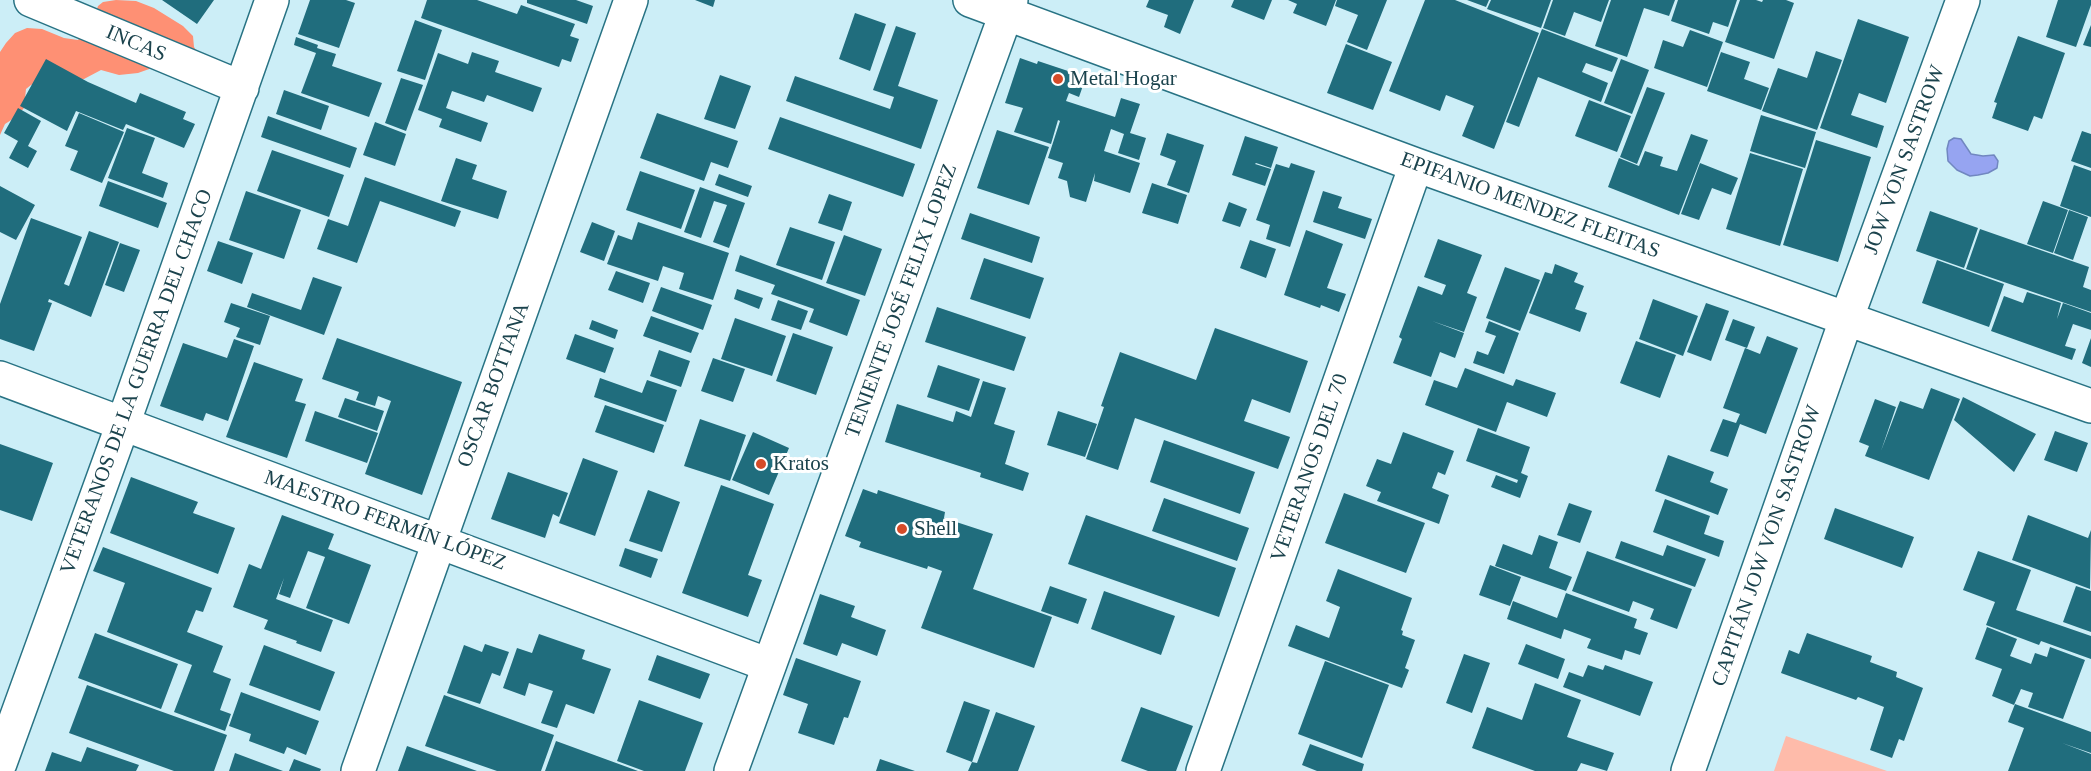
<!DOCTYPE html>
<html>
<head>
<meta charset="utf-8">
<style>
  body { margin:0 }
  canvas { display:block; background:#cceef7 }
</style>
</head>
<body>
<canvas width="2091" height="771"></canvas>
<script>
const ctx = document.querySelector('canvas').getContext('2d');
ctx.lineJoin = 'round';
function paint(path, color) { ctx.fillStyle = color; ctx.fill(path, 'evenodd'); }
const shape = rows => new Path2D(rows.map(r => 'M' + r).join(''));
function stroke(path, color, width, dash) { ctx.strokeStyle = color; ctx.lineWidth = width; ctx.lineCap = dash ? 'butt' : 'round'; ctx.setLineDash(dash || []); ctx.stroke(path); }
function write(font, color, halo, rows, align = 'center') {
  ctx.font = font + ' "Times New Roman",serif'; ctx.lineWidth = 6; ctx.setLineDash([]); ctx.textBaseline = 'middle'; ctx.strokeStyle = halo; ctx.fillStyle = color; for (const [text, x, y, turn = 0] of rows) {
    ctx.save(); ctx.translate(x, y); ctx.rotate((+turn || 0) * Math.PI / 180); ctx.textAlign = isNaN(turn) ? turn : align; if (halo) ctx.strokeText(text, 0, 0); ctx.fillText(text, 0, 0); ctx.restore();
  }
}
paint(shape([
  [1786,736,1887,771,1774,771]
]), '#febbaa');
paint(shape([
  [116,0,136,1,154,8,183,26,193,36,194,47,197,52,138,73,119,75,101,70,84,79,49,78,31,85,26,89,24,108,16,117,5,124,0,135,0,52,6,43,15,33,27,28,42,29,64,38,78,40,80,37,106,42,114,53,121,56,127,55,96,12,98,6,103,2]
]), '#fe9074');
const water = shape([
  [1954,138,1961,139,1971,154,1983,156,1994,155,1998,161,1997,168,1988,173,1978,175,1970,176,1957,170,1948,161,1947,149,1949,141,1954,138]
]);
paint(water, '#96a4f1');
stroke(water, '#7187c0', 1.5);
paint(shape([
  [162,0,214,0,197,24],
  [310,0,346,0,355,3,339,48,298,34],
  [427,0,477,0,517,14,521,5,575,24,570,36,579,39,571,62,562,59,559,67,421,18],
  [527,0,576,0,593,6,587,24,527,3],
  [695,0,715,0,713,7],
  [1149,0,1194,0,1180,34,1164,27,1168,15,1146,7],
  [1234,0,1272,0,1264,20,1231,7],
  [1288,0,1336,0,1326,26,1293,13,1297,4],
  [1337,0,1387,0,1367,50,1347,42,1358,15,1335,6],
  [1425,0,1455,0,1539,33,1494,149,1462,136,1474,106,1446,95,1440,111,1389,91],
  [1467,0,1489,0,1486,7],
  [1491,0,1551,0,1541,28,1487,9],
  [1553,0,1609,0,1601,22,1574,12,1565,36,1543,28],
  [1611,0,1675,0,1669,16,1644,8,1627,57,1595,46],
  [1678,0,1737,0,1728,27,1713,22,1709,34,1671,21],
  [1740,0,1756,0,1762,2,1763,0,1786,0,1794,3,1774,59,1725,42],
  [2058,0,2091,0,2091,5,2076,47,2046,37],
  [855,13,886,24,870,71,839,59],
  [1858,19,1909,37,1886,103,1859,93,1851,115,1884,126,1877,148,1820,128],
  [415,20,442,30,425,80,397,71],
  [2091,25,2091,47,2083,45],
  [896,26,916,33,898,86,938,100,921,149,786,101,795,76,890,109,894,97,873,90],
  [1542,29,1618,58,1612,72,1586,63,1582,72,1608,83,1601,102,1538,77,1519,127,1506,122],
  [1690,30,1723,42,1707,87,1654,68,1663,40,1683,47],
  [2018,36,2065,53,2042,119,2034,116,2028,131,1992,118,1997,103,1994,102],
  [296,37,318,45,317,48,336,54,332,66,382,83,369,117,301,93,316,53,294,45],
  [1346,44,1392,62,1373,110,1327,93],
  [1816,51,1842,60,1817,130,1762,111,1778,68,1807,78],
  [472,52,499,61,495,72,542,88,533,112,487,95,484,102,452,91,446,108,488,123,481,142,439,127,442,119,418,110,438,53,468,64],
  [1721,52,1750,62,1744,79,1769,88,1761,110,1707,91],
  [1020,58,1037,64,1038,61,1086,77,1079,97,1069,93,1066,101,1115,117,1121,98,1140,104,1130,133,1146,138,1139,160,1118,153,1124,134,1111,129,1104,151,1140,163,1130,193,1094,181,1095,173,1086,202,1070,197,1067,181,1058,178,1063,163,1048,158,1060,121,1058,120,1051,144,1014,132,1023,108,1005,103],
  [46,59,88,82,136,103,140,93,186,112,183,119,195,124,184,148,126,124,123,130,76,111,67,131,20,106],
  [1621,59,1649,70,1632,114,1604,103],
  [720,75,751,86,735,129,704,119],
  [401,78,423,85,406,131,385,123],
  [1647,87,1665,93,1637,164,1620,157],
  [284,90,329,106,321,130,276,114],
  [1589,100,1631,116,1617,152,1575,136],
  [18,108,41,121,28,146,37,151,28,168,9,158,18,141,4,133],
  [79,113,124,132,102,183,70,170,78,151,65,146],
  [657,113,738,141,728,168,711,162,704,181,640,158],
  [1761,115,1816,132,1805,168,1750,151],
  [268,116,357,148,350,168,261,137],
  [780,117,915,164,903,197,768,149],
  [375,122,406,134,395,166,363,155],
  [127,128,155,138,142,173,168,183,163,198,108,178],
  [997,130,1049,147,1029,205,977,188],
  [2082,131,2091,134,2091,168,2071,161],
  [1167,133,1204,145,1189,193,1167,185,1176,161,1160,155],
  [1691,134,1708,140,1679,215,1608,187,1619,158,1639,166,1645,151,1663,157,1660,166,1677,171],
  [1245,136,1278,147,1271,168,1256,163,1255,164,1271,169,1265,186,1232,175],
  [1816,140,1871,157,1838,262,1783,245],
  [272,150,344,175,329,217,257,191],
  [1750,153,1803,169,1780,246,1726,229],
  [456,158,477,165,472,179,507,191,498,219,441,201],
  [1291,163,1315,171,1290,247,1266,239,1270,225,1256,220,1276,164,1289,168],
  [1700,163,1738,178,1731,195,1712,188,1699,220,1681,214],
  [2074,165,2091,171,2091,217,2060,206],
  [640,171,695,190,681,229,626,210],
  [719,174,752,186,748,197,715,185],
  [365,177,461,211,455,227,380,201,357,263,317,249,328,219,348,226],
  [108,181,167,203,158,228,99,206],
  [1152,183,1187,195,1178,224,1142,213],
  [0,186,35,205,16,240,0,232],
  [700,187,745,203,729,248,713,242,727,205,714,201,701,238,684,232],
  [246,191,301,210,284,259,229,240],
  [1323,191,1342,197,1338,208,1372,219,1365,239,1313,222],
  [829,194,852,202,842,231,818,223],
  [2043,201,2068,210,2053,253,2027,244],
  [1229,202,1247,209,1240,227,1222,221],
  [2069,210,2088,217,2073,260,2054,253],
  [1930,211,1978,228,1964,268,1916,251],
  [970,213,1040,237,1032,263,961,239],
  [31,218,82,237,64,284,69,286,89,231,119,242,91,317,49,299,48,302,52,303,34,351,0,339,0,304],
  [592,222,615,231,604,261,580,252],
  [638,222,729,253,713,300,679,289,684,273,663,266,658,281,607,264,618,235,632,240],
  [790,227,835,242,822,280,776,265],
  [1980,229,2089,267,2083,287,2091,290,2091,312,1966,269],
  [1306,230,1343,244,1327,288,1346,294,1339,312,1321,305,1320,308,1284,295],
  [844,235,882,249,865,296,826,283],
  [1438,239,1482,255,1467,293,1477,297,1464,332,1432,321,1464,333,1455,358,1440,352,1431,377,1393,363,1402,339,1399,337,1418,286,1442,295,1446,285,1424,277],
  [1250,240,1276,249,1266,278,1240,268],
  [218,241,253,253,242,284,207,271],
  [120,243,140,250,124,292,105,285],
  [740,255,860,300,847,336,809,322,814,309,771,294,775,285,735,271],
  [984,258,1044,278,1030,319,970,299],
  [1937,260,2004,284,1989,327,1922,303],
  [1555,264,1578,273,1574,282,1584,286,1575,309,1587,313,1580,332,1529,313,1545,272,1552,274],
  [1505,267,1540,280,1520,331,1486,318],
  [616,271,650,283,643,303,608,290],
  [313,277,342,287,324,335,247,307,252,293,301,310],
  [661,287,712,305,703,330,652,311],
  [737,289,763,298,759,309,734,299],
  [2027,292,2061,303,2057,319,2063,303,2091,313,2091,330,2073,324,2065,346,2076,349,2072,360,1991,331,2004,296,2023,303],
  [1653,299,1698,316,1683,356,1639,339],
  [778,300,808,311,801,330,771,320],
  [231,303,270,316,260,345,236,337,240,328,224,322],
  [1706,303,1729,311,1711,361,1687,352],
  [937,307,1026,337,1014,371,925,342],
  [651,316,699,333,691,353,643,336],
  [735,318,786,336,772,376,721,359],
  [1733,319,1755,327,1747,348,1725,340],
  [592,320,618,330,615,339,589,329],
  [1489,321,1519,333,1504,374,1473,363,1477,351,1488,355,1496,336,1485,332],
  [1215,328,1308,361,1290,413,1252,399,1244,421,1290,437,1278,469,1135,418,1118,470,1086,459,1104,407,1101,406,1120,352,1196,380],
  [793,333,833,347,816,395,776,381],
  [575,334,614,348,605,373,566,359],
  [1767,336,1798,348,1766,434,1740,424,1728,457,1710,451,1723,419,1736,423,1740,414,1723,408,1745,348,1760,354],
  [337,338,462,382,422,495,365,474,391,401,378,396,375,406,356,400,359,392,322,379],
  [2091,338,2091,367,2082,363],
  [234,339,254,346,228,421,206,413,203,421,160,406,183,343,227,358],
  [1636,341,1676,355,1660,398,1620,383],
  [659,350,690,361,681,387,650,376],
  [713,358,745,369,733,402,701,391],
  [254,362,303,379,295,401,306,404,287,458,226,437],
  [938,365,980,379,969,411,927,397],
  [1465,368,1513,386,1516,379,1556,393,1547,417,1507,402,1496,432,1425,405,1434,380,1457,388],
  [600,378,642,393,647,380,677,390,666,422,594,397],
  [983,381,1006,388,994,424,1015,431,1005,464,1029,473,1023,491,980,477,981,473,885,442,897,404,953,422,956,411,971,417],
  [1931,388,1960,399,1929,480,1865,456,1869,446,1859,442,1875,399,1896,407,1881,451,1900,401,1923,409],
  [1963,397,2036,434,2014,472,1954,420],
  [345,398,384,411,377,431,338,417],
  [605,405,664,425,654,453,595,432],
  [315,411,378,433,367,463,305,441],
  [1058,411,1097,424,1085,457,1047,445],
  [700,419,746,435,730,481,684,466],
  [1478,428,1530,447,1521,473,1528,476,1520,498,1491,487,1496,475,1517,483,1518,480,1466,461],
  [2055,431,2088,443,2077,472,2044,460],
  [753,432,789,448,769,495,732,480],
  [1403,432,1454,451,1445,475,1438,472,1432,488,1449,495,1439,524,1377,501,1381,492,1366,486,1377,459,1391,464],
  [1164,440,1255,472,1240,514,1150,482],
  [0,444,53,463,32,521,0,510],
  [1668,455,1714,472,1710,482,1728,489,1718,515,1655,491],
  [583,458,618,471,595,536,559,523],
  [508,472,568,493,559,517,553,514,545,538,491,519],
  [131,477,198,502,193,513,235,528,218,574,110,533],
  [721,485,774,504,748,575,762,580,748,617,682,593],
  [863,489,877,494,878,490,945,512,944,518,993,534,973,589,1052,617,1034,668,921,628,942,571,928,566,927,569,859,547,861,542,845,536],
  [648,490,680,502,662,552,629,541],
  [1344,493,1425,523,1406,573,1325,543],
  [1164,498,1249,528,1237,561,1152,531],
  [1665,499,1710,516,1704,534,1724,541,1719,557,1653,532],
  [1569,503,1592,511,1580,543,1557,535],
  [1835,508,1914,537,1902,568,1824,539],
  [282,515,334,534,328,549,371,565,349,624,306,608,325,557,308,551,290,598,279,594,284,578,276,599,333,620,321,652,296,643,297,641,264,629,268,620,233,607,249,564,261,569],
  [1086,515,1236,568,1219,617,1068,564],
  [2028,515,2088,538,2091,530,2090,589,2012,560],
  [1539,535,1558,542,1549,568,1572,577,1566,591,1495,566,1503,544,1532,555],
  [1621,541,1663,556,1667,545,1706,559,1695,587,1615,558],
  [103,547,212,588,203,612,196,610,187,632,223,646,213,672,231,679,220,710,231,714,225,731,174,712,192,665,107,632,125,583,93,571],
  [625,548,658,559,651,578,619,566],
  [1587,551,1692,589,1677,629,1650,619,1654,609,1633,601,1629,612,1572,591],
  [1978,551,2031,570,2016,610,2091,636,2091,659,2041,641,2039,645,1986,625,1995,602,1963,590],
  [1490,565,1521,577,1510,606,1479,595],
  [1338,569,1412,598,1401,630,1403,631,1402,635,1415,640,1405,668,1409,670,1402,688,1288,646,1296,625,1329,638,1340,607,1326,601],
  [1050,586,1087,599,1078,624,1041,611],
  [2076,586,2091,591,2091,632,2063,622],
  [1104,591,1175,616,1161,655,1091,629],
  [1566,593,1637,619,1634,628,1648,633,1640,655,1625,650,1622,660,1587,648,1591,639,1564,629,1561,639,1507,619,1513,601,1557,618],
  [820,594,855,606,851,617,886,630,877,656,842,643,837,656,803,644],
  [1987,627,2017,639,2010,656,2031,664,2035,653,2047,657,2050,647,2085,660,2063,719,2028,707,2033,693,2021,689,2014,705,1992,696,2002,669,1975,659],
  [95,633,178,664,161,709,78,678],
  [1807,633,1872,656,1870,662,1897,672,1896,677,1923,688,1904,741,1899,739,1892,758,1870,750,1884,707,1858,697,1856,700,1781,673,1789,650,1799,654],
  [539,634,585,650,582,659,611,669,594,714,566,704,557,728,541,723,553,691,529,683,525,696,503,688,517,648,532,653],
  [485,644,509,652,500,676,492,673,480,704,447,693,464,645,482,652],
  [1526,644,1565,659,1558,679,1518,664],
  [264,645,335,672,320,711,249,685],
  [1464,654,1490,663,1472,713,1446,703],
  [657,655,710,674,700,699,648,680],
  [796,658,861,681,848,718,844,717,834,745,798,733,808,704,783,695],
  [1325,661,1389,685,1362,758,1298,734],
  [1588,665,1603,670,1605,665,1653,682,1640,716,1563,687,1569,672,1583,677],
  [1535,683,1581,700,1567,737,1614,753,1607,771,1581,763,1577,771,1535,771,1472,748,1487,707,1522,720],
  [87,685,227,735,214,771,174,771,69,733],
  [241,692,319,721,306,755,287,747,284,754,249,741,251,734,229,726],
  [444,695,554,735,541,771,497,771,425,746],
  [639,700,703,723,685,771,644,771,617,761],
  [964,701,990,710,972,762,977,763,996,712,1035,726,1018,771,968,771,972,762,946,752],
  [2015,704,2091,732,2091,753,2062,743,2091,754,2091,771,2008,771,2024,728,2008,722],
  [1141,707,1193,726,1176,771,1148,771,1121,761],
  [556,741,638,771,545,771],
  [1310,744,1364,764,1362,771,1317,771,1302,765],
  [407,746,477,771,398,771],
  [87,747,139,765,136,771,45,771,52,752,81,762],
  [235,753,283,771,229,771],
  [294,759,321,769,320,771,289,771],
  [880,759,915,771,876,771]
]), '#206d7d');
const minor = shape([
  [31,0,242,88],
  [970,0,1416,165,2091,406],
  [0,378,769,665],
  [0,763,123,424,272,0],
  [358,771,631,0],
  [1203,771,1416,165],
  [1688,771,1846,320,1963,0]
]);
const major = shape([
  [731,771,1011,0]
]);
stroke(minor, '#287384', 36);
stroke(major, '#287384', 36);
stroke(minor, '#fff', 33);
stroke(major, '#fff', 33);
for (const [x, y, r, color] of [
  [1058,79,6,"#d54b28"],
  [761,464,6,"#d54b28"],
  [902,529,6,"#d54b28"]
]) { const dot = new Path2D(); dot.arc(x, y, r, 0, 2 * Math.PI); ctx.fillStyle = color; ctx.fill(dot); stroke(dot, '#fff', 2); }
write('21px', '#1b434d', '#fff', [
  ["INCAS",136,44,23],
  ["JOW VON SASTROW",1905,160,-70],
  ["EPIFANIO MENDEZ FLEITAS",1530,206,20],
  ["TENIENTE JOSÉ FELIX LOPEZ",902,301,-70],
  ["VETERANOS DE LA GUERRA DEL CHACO",137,382,-70],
  ["OSCAR BOTTANA",494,385,-70],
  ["VETERANOS DEL 70",1310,468,-71],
  ["MAESTRO FERMÍN LÓPEZ",385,521,20],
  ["CAPITÁN JOW VON SASTROW",1767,546,-71]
]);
write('21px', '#1b434d', '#fff', [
  ["Metal Hogar",1070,79],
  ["Kratos",773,464],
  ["Shell",914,529]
], 'left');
</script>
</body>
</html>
